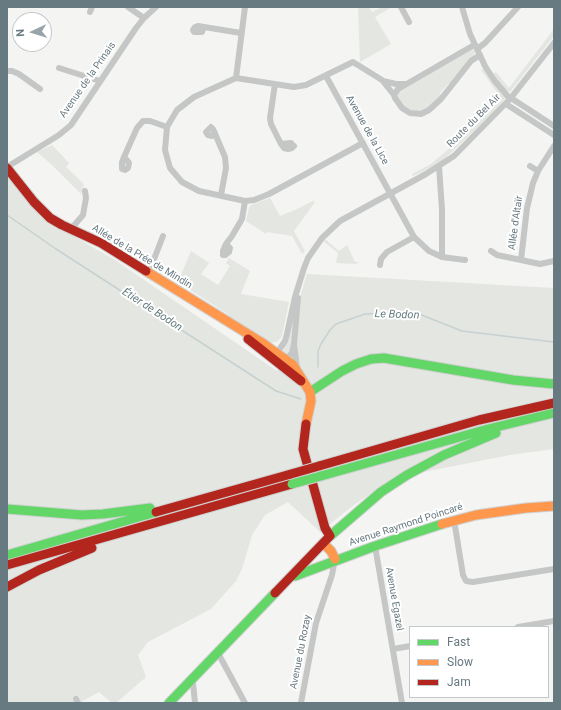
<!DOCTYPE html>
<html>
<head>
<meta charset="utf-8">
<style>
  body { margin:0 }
  #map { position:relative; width:561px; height:710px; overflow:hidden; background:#f4f4f3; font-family:Roboto,sans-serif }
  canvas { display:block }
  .frame { position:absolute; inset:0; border:8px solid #677981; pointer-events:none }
  .legend { position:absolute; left:409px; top:626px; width:140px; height:72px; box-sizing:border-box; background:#fff; border:1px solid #c2c9cd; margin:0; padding:5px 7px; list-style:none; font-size:12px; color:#677981 }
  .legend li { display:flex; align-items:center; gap:8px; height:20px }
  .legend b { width:20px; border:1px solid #c2c9cd }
  .north { position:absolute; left:12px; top:12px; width:40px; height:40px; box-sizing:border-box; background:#fff; border:1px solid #c2c9cd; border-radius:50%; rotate:266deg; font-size:11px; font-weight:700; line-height:16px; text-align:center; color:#677981 }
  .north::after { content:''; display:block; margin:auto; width:14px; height:18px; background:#98a4a9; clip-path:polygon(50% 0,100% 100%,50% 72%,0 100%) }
</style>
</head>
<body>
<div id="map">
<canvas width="561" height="710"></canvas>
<div class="frame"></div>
<ul class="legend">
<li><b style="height:5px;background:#63d668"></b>Fast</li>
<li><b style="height:5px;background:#ff974d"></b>Slow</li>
<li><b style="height:5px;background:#b3261e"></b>Jam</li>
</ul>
<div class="north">N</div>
</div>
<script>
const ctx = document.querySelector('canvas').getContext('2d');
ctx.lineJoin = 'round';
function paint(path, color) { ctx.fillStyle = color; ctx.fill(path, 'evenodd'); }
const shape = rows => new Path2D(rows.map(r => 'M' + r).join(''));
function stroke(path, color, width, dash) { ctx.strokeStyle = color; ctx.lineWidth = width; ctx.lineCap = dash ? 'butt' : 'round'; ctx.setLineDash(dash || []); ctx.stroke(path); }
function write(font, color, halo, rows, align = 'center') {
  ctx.font = font + ' Roboto,sans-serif'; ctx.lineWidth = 4; ctx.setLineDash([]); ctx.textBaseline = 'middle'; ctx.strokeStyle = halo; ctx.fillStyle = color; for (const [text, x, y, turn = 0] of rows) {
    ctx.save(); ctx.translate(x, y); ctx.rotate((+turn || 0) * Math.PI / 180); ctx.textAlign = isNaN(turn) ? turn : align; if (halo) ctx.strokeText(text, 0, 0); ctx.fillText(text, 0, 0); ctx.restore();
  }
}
paint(shape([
  [358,7,369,7,372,12,382,7,392,7,375,17,391,44,360,62],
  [554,29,554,36,510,92,507,92,493,74,496,72,509,88],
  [472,49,475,51,474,55,451,83,448,84,440,93,441,96,428,109,417,112,405,108,397,98,397,91],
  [484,68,506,97,498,108,452,152,437,165,413,176,412,174,431,164,458,141,493,108,501,98,481,70],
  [52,145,69,163,66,167,84,184,81,194,52,165,37,152],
  [7,175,39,213,40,217,115,260,277,371,307,274,554,288,554,449,510,455,393,478,350,508,320,532,288,502,265,515,252,535,242,569,236,581,211,609,148,642,138,655,146,677,116,703,112,703,99,692,79,703,7,703],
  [270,198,280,216,295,210,313,201,315,202,294,231,305,251,302,254,292,236,267,232,266,234,246,221,249,208,251,205],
  [325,239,339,251,347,245,355,262,360,262,356,264,336,263,338,253,323,241],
  [191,251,209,263,201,274,218,285,230,266,226,263,229,258,250,271,241,294,289,302,282,336,277,342,269,343,238,324,226,313,178,282]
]), '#e4e6e1');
stroke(shape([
  [7,215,56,249,276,391,301,399],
  [318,367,318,351,321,344,330,330,336,324,365,314,386,313,419,314,462,331,554,342]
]), '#c6d1d2', 1.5);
const fast = shape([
  [310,392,342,371,356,364,371,359,384,358,513,380,554,384],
  [321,476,488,429,554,413],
  [7,509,82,515,103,514,150,508],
  [330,536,381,492,407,475,444,455,496,433],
  [7,555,156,512],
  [295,576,375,546,442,524],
  [169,703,275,593]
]);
const slow = shape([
  [146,271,261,342,293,365,310,392,311,401,306,424],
  [442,524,476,515,526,508,554,506],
  [324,544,331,551,335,559]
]);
const jam = shape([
  [7,168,34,202,50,218,62,225,101,243,146,271],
  [248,339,301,381],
  [319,466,479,420,554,403],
  [156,512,291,474],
  [7,565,292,484],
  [7,587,39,570,92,548],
  [275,593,330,536,325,528,303,449,306,424]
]);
stroke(fast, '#d0d1d1', 11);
stroke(slow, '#d0d1d1', 11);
stroke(jam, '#d0d1d1', 11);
stroke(shape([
  [128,7,144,18],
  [401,7,409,22],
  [462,7,470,34,485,66,494,80,510,99],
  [90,12,92,7],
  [204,27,202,32,194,32,193,30,195,27,198,26,204,27,241,33],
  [474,45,398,89,394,95,395,98,402,108,410,113,421,114,429,110,441,99,471,61,480,55],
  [477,49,485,43,518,7],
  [59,68,100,81],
  [7,71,12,71,19,74,40,89],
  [326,76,414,237,429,251,442,257,465,260],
  [236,78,245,7],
  [383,81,396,84,405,84],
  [275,84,270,118,271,124,281,144,284,148,288,149,292,148,294,146,291,143,281,144],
  [511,98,554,126],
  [506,104,554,135],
  [215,133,212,136,208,135,206,132,211,127,213,129,225,157,226,168,221,195],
  [363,143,269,194,254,200,245,201,199,191,182,182,170,168,165,150,167,127,177,110,194,97,236,78,294,87,306,85,353,62,382,80,394,95],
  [124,157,129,163,128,168,125,170,122,169,122,162,124,157,137,128,143,121,150,121,167,127],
  [439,166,442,210,442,257],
  [530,166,538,171],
  [7,167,59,135,71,125,136,28,144,18,156,7],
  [71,229,83,215,86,198,85,191],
  [226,244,230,248,229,252,225,255,223,255,223,251,226,244,232,236,242,219,245,201],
  [491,251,497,255,540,264,554,261],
  [521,260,527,208,533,183,538,171,554,146],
  [380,265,381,259,387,252,414,237],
  [149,272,163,236],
  [277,355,277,353,285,341,287,334,295,297,304,268,308,258,322,238,340,221,426,174,454,156,510,99,554,43],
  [283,360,286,359,292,353,294,344],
  [297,368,294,344,298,298],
  [454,520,463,575,466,581,473,582,554,569],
  [375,546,402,703],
  [518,627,554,621],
  [393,649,410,646],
  [218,653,245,703],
  [191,681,193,683,195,703],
  [76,699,78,703],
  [301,703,316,623,332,575,335,559]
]), '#c5c7c7', 6);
stroke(fast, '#63d668', 9);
stroke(slow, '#ff974d', 9);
stroke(jam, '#b3261e', 9);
const fastBridge = shape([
  [292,484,321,476]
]);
const jamBridge = shape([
  [291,474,319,466]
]);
stroke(fastBridge, '#d0d1d1', 11, []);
stroke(jamBridge, '#d0d1d1', 11, []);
stroke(fastBridge, '#63d668', 9);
stroke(jamBridge, '#b3261e', 9);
write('10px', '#677981', '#fff', [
  ["Avenue de la Prinais",88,80,-55],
  ["Route du Bel Air",474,121,-45],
  ["Avenue de la Lice",367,130,61],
  ["Allée d'Altaïr",516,223,-82],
  ["Allée de la Prée de Mindin",142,257,31],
  ["Avenue Raymond Poincaré",406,525,-18],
  ["Avenue Egazel",394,599,80],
  ["Avenue du Rozay",301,652,-79]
]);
write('italic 11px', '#637b7e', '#fff', [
  ["Étier de Bodon",152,310,33],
  ["Le Bodon",397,315,2]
]);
</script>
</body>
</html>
